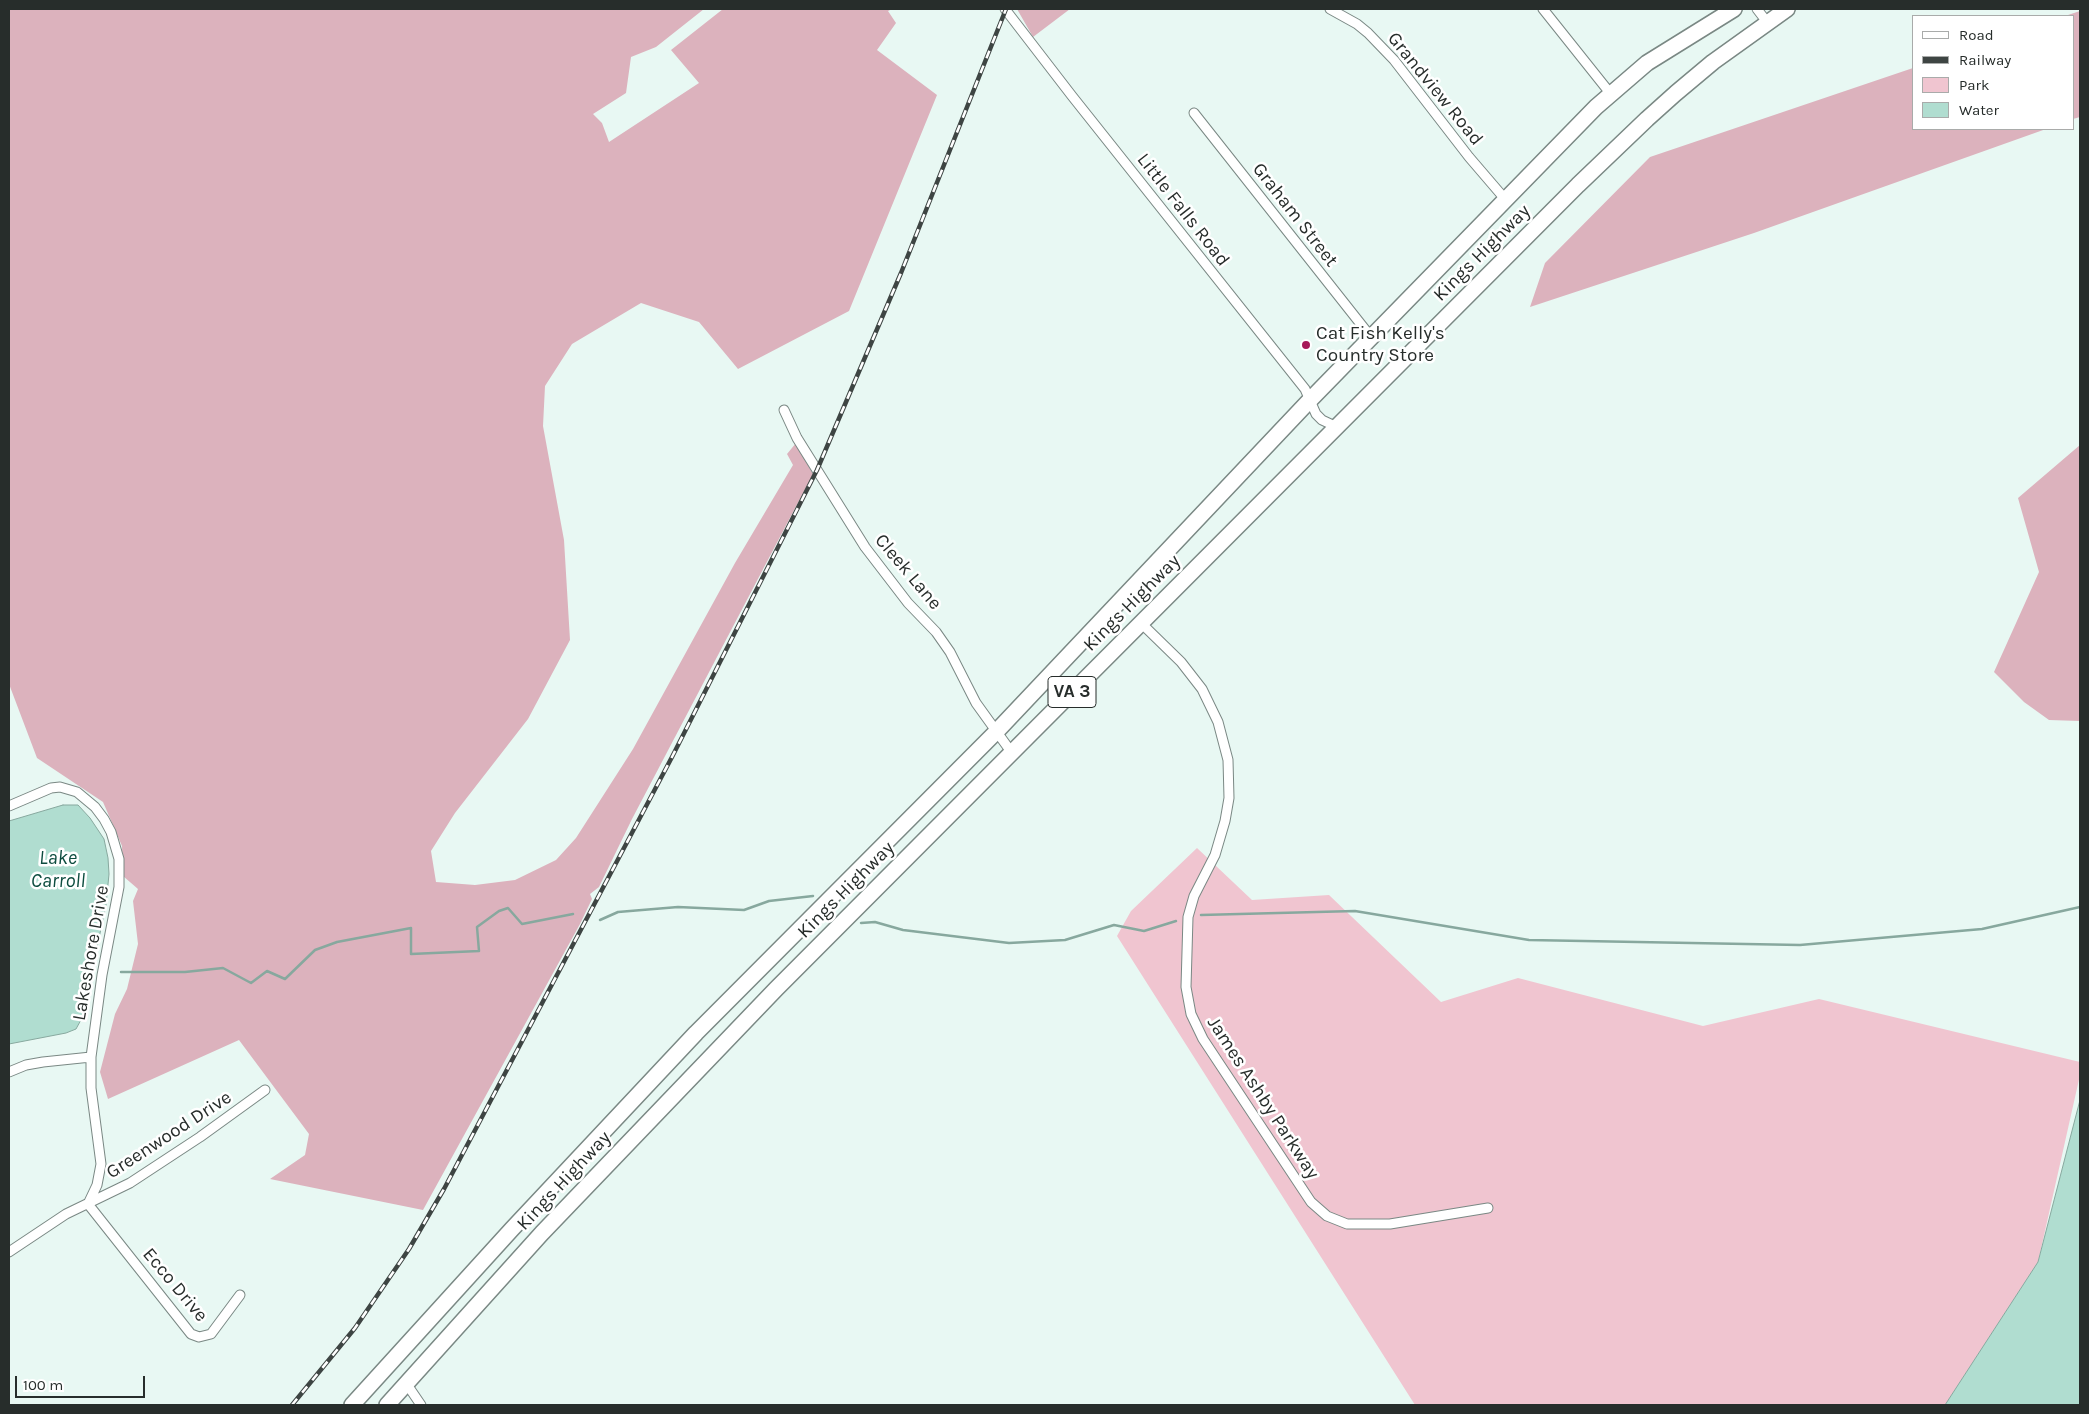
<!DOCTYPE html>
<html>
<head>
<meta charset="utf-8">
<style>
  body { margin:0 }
  #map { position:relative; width:2089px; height:1414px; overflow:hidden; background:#e8f8f3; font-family:Karla,sans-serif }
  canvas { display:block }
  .frame { position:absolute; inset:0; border:10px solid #272d2b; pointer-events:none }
  .legend { position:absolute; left:1912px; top:15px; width:162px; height:115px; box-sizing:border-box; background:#fff; border:1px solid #a9abaa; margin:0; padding:6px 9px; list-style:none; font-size:15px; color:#272d2b }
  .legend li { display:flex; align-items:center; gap:10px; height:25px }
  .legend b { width:25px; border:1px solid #a9abaa }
  .scale { position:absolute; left:15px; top:1376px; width:130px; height:22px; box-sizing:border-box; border:2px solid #272d2b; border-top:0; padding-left:6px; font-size:15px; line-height:18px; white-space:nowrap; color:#272d2b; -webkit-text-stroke:4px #fff; paint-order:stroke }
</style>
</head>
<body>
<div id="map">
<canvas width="2089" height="1414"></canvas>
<div class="frame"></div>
<ul class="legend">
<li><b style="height:6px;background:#fff"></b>Road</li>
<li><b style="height:6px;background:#3e4543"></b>Railway</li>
<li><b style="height:14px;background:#f0c5d0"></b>Park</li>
<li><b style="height:14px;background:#b0ddd0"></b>Water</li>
</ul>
<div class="scale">100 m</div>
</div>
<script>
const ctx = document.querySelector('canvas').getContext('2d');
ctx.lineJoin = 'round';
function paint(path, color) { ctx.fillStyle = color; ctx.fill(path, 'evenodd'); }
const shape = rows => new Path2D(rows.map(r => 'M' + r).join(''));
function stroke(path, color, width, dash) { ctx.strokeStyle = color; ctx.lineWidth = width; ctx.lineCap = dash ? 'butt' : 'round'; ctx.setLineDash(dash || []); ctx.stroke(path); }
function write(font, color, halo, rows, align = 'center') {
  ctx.font = font + ' Karla,sans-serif'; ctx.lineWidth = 5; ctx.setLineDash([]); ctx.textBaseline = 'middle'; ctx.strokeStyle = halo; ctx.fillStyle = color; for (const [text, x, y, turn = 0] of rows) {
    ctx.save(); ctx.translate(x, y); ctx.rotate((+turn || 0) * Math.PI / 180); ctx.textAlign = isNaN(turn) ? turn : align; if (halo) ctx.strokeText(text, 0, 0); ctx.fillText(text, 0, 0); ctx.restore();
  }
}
paint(shape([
  [1197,848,1252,900,1329,895,1441,1002,1518,978,1703,1026,1819,999,2080,1062,2080,1075,2038,1262,1945,1405,1415,1405,1117,936,1131,911]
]), '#f0c5d0');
paint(shape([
  [9,9,704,9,656,47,631,57,626,93,593,114,602,123,609,142,699,83,671,50,723,9,892,9,888,11,896,23,877,50,937,95,849,311,738,369,699,322,641,303,572,344,545,386,543,426,564,540,570,640,528,719,455,813,431,851,436,882,475,885,515,880,556,860,576,838,633,749,735,563,793,465,787,454,796,443,813,474,632,819,599,887,590,894,592,899,580,924,423,1210,270,1179,305,1155,309,1134,239,1040,108,1099,100,1072,115,1014,127,989,138,944,133,901,138,889,123,876,122,846,103,802,37,758,9,684],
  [1017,9,1070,9,1033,37],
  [2080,11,2080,117,2073,119,2073,16,2065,16],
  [1913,68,1913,129,2046,129,1754,233,1530,307,1545,263,1650,157],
  [2080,445,2080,721,2049,720,2024,702,1994,672,2039,572,2018,498]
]), '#dcb2bd');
const water = shape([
  [63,805,78,805,90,818,104,839,108,858,109,874,106,905,82,1018,76,1029,66,1033,9,1044,9,821,63,805],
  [2080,1100,2080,1405,1945,1405,2038,1262,2080,1100]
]);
paint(water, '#b0ddd0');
stroke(water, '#87a89e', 1);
stroke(shape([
  [1201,915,1355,911,1529,940,1800,945,1982,929,2080,907],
  [600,920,618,912,678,907,744,910,769,901,813,896],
  [861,923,875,922,903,930,1009,943,1065,940,1114,925,1144,931,1176,921],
  [121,972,185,972,223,968,251,983,267,971,285,979,315,950,337,942,411,928,411,954,479,951,477,927,499,911,508,908,522,924,573,914]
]), '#87a89e', 2.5);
const minor = shape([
  [1005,9,1072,96,1305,389,1316,414,1322,420,1337,427],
  [1330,9,1357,24,1368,33,1394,60,1469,157,1505,199],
  [1543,9,1610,93],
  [1757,9,1767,22],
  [1194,113,1371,337],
  [784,410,797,438,865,547,908,603,936,632,950,652,976,703,1012,753],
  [1141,623,1181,662,1202,689,1218,722,1228,760,1229,798,1225,821,1215,855,1194,896,1188,917,1186,987,1191,1014,1203,1039,1311,1202,1327,1216,1347,1224,1390,1224,1488,1208],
  [9,806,51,788,60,787,77,792,95,807,104,819,111,832,119,859,119,887,102,975,91,1057,91,1088,101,1164,97,1185,88,1204],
  [9,1072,26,1065,43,1062,91,1057],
  [88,1204,191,1334,199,1337,211,1334,240,1295],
  [9,1252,66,1214,130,1183,200,1137,265,1090],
  [406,1383,421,1405]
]);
const trunk = shape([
  [352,1405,512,1229,696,1033,996,732,1309,401,1596,107,1647,63,1734,9],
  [387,1405,542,1233,776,989,1578,185,1647,119,1676,93,1713,62,1787,9]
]);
stroke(minor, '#7a8884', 11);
stroke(trunk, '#7a8884', 18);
stroke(minor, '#fff', 9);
stroke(trunk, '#fff', 15);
const rail = shape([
  [292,1405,355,1328,409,1249,444,1189,672,757,817,470,901,273,1006,9]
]);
stroke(rail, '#3e4543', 4.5);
stroke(rail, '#fff', 2.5, [8]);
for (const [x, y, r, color] of [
  [1306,345,5,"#a71959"]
]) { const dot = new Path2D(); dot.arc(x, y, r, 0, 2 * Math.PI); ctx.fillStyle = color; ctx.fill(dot); stroke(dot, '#fff', 2); }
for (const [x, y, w] of [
  [1072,692,48]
]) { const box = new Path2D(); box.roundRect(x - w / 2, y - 15.5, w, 31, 4); ctx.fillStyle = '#fff'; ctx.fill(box); stroke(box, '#272d2b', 1); }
write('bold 18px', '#272d2b', null, [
  ["VA 3",1072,692]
]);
write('19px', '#272d2b', '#fff', [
  ["Grandview Road",1435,89,51],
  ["Little Falls Road",1183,210,52],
  ["Graham Street",1295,215,52],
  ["Kings Highway",1482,253,-45],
  ["Cleek Lane",908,572,50],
  ["Kings Highway",1132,603,-45],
  ["Kings Highway",846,890,-45],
  ["Lakeshore Drive",91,953,-80],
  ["James Ashby Parkway",1263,1098,57],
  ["Greenwood Drive",169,1135,-33],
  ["Kings Highway",564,1181,-47],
  ["Ecco Drive",175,1285,50]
]);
write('19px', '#272d2b', '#fff', [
  ["Cat Fish Kelly's",1316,334],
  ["Country Store",1316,356]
], 'left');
write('italic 20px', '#0d4c3f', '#fff', [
  ["Lake",58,858],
  ["Carroll",58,881]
]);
</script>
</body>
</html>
